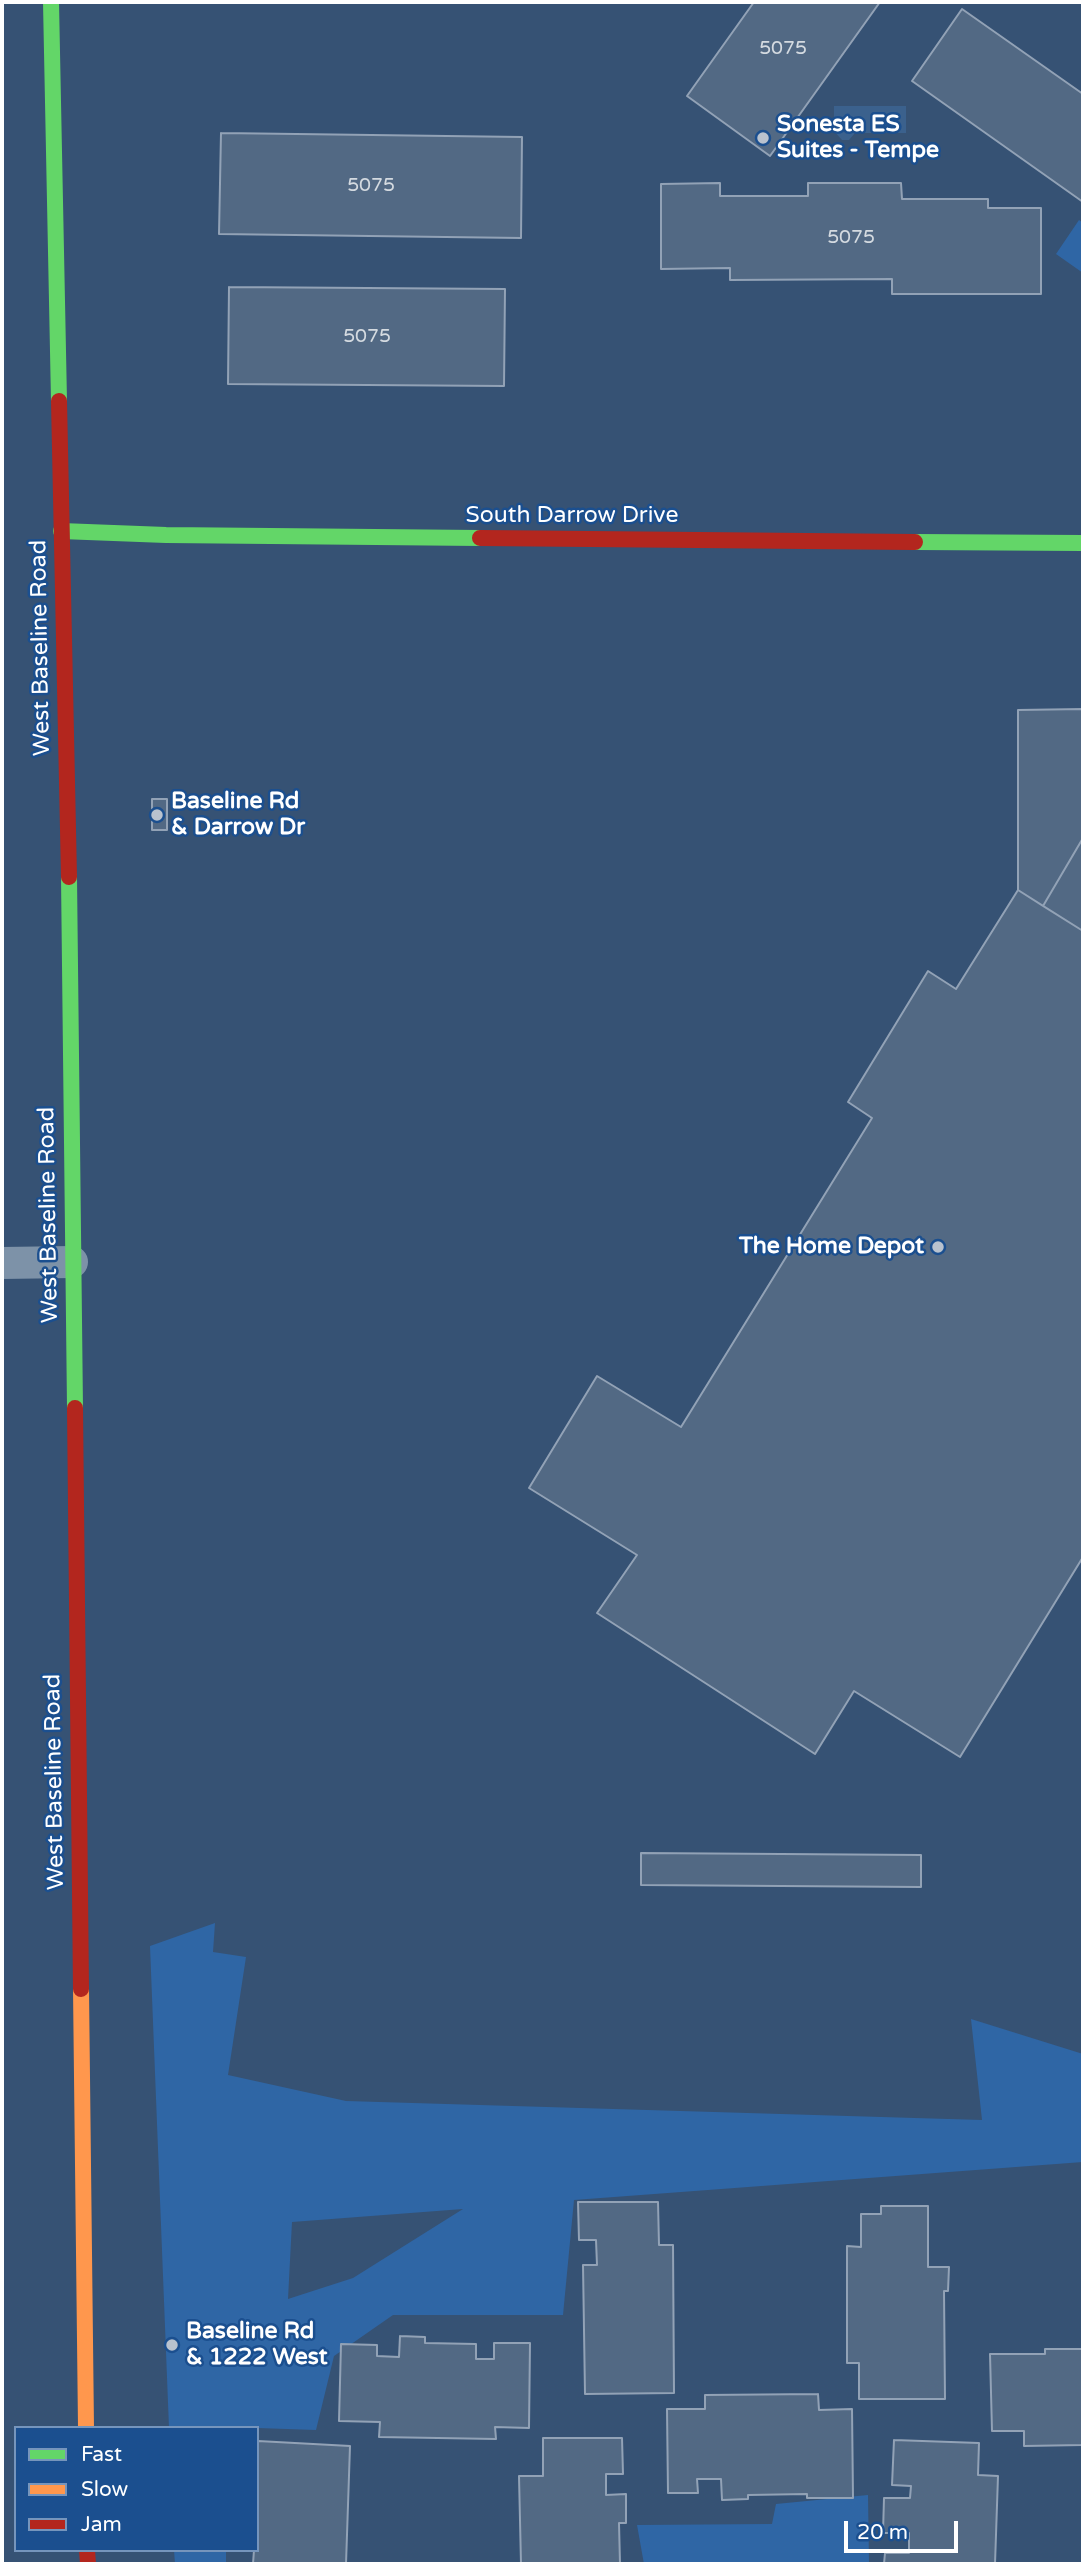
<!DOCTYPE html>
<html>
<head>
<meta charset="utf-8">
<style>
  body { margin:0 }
  #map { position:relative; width:1085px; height:2566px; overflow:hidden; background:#365274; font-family:"Varela Round",sans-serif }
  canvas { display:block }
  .frame { position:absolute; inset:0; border:4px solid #fff; pointer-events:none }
  .legend { position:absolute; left:14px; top:2426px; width:245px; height:126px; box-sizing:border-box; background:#1b4f8f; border:2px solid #7695bc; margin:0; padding:9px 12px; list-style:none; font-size:21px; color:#fff }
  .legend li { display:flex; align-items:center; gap:14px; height:35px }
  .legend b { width:35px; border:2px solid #7695bc }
  .scale { position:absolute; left:844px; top:2521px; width:114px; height:32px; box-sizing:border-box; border:4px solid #fff; border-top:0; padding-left:9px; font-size:21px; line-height:24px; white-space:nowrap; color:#fff; -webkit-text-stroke:5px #1b4f8f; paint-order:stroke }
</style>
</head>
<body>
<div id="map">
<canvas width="1085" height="2566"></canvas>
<div class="frame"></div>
<ul class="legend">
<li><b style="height:9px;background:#63d668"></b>Fast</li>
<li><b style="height:9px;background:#ff974d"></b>Slow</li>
<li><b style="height:9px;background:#b3261e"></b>Jam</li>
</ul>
<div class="scale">20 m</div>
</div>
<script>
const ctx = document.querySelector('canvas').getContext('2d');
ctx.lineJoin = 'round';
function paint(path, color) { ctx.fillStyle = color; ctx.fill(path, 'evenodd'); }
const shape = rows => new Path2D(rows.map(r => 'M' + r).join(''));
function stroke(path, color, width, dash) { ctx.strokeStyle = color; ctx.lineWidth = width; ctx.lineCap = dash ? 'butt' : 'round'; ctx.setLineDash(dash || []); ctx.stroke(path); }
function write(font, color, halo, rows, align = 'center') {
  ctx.font = font + ' "Varela Round",sans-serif'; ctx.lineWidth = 5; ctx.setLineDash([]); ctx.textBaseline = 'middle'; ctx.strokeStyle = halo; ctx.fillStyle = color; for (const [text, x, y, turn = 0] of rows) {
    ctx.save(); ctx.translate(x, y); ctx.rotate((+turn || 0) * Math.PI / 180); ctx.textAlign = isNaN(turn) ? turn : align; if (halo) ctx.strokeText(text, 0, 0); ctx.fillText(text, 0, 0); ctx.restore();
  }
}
paint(shape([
  [1079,220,1083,223,1083,273,1056,254],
  [215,1923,213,1952,246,1957,228,2075,346,2101,982,2120,971,2019,1083,2054,1083,2162,574,2200,563,2315,393,2315,334,2356,316,2430,228,2427,169,2428,150,1946],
  [463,2209,353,2278,288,2299,292,2222],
  [868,2495,869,2564,644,2564,637,2525,772,2524,776,2504],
  [174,2550,226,2550,226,2564,175,2564]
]), '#2f66a5');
paint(shape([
  [834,106,906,106,906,133,855,133,849,140,842,140,834,131]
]), '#3b618d');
const building = shape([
  [754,2,880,2,770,156,687,96,754,2],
  [962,9,1083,94,1083,202,912,81,962,9],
  [221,133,522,137,521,238,219,234,221,133],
  [720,183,720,196,808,196,808,183,901,183,902,199,988,199,988,208,1041,208,1041,294,892,294,892,279,730,280,730,268,661,269,661,184,720,183],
  [229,287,505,289,504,386,228,384,229,287],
  [1083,709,1083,838,1043,906,1018,890,1018,710,1083,709],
  [152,799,167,799,167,830,152,830,152,799],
  [1083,838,1083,931,1043,906,1083,838],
  [1018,890,1083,931,1083,1557,960,1757,854,1691,815,1754,597,1613,637,1555,529,1488,597,1376,681,1427,872,1118,848,1102,928,971,956,989,1018,890],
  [641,1853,921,1855,921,1887,641,1885,641,1853],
  [578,2202,658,2202,659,2245,673,2245,674,2393,585,2394,583,2265,597,2265,596,2240,579,2240,578,2202],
  [881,2206,928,2206,928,2267,949,2267,948,2291,944,2291,945,2399,859,2399,859,2363,847,2363,847,2246,861,2247,861,2214,881,2214,881,2206],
  [400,2336,425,2337,425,2343,476,2344,476,2359,494,2359,494,2343,530,2343,529,2428,495,2427,496,2439,379,2437,380,2422,339,2421,341,2344,377,2345,377,2356,399,2357,400,2336],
  [1045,2349,1083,2349,1083,2445,1024,2446,1024,2431,992,2431,990,2354,1045,2354,1045,2349],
  [818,2394,819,2410,852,2409,853,2498,807,2498,807,2494,748,2495,748,2499,722,2500,721,2479,697,2479,698,2493,668,2493,667,2409,705,2409,705,2395,818,2394],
  [543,2438,622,2438,623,2474,606,2474,606,2495,626,2494,626,2523,619,2523,620,2564,521,2564,519,2476,543,2476,543,2438],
  [894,2440,979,2443,978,2475,998,2476,995,2564,884,2564,885,2553,909,2553,909,2533,883,2533,884,2498,910,2498,911,2486,892,2485,894,2440],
  [258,2441,350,2446,346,2564,253,2564,254,2550,257,2550,258,2441]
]);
paint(building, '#526984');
stroke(building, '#92a2b6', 2);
stroke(shape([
  [2,1263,72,1262]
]), '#7d92a8', 32);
stroke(shape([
  [51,2,59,401],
  [61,531,166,535,480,538],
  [915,542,1083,543],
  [69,877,75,1408]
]), '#63d668', 16);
stroke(shape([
  [81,1989,86,2428]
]), '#ff974d', 16);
stroke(shape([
  [59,401,69,877],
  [480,538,915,542],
  [75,1408,81,1989],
  [87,2550,88,2564]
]), '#b3261e', 16);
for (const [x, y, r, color] of [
  [763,138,7,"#b9c2ce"],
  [157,815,7,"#b9c2ce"],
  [938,1247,7,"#b9c2ce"],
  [172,2345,7,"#b9c2ce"]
]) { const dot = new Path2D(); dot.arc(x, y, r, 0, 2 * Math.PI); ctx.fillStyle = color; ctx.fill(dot); stroke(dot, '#1b4f8f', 2.5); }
write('19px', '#d4dae0', null, [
  ["5075",783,49],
  ["5075",371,186],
  ["5075",851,238],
  ["5075",367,337]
]);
write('bold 23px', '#fff', '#1b4f8f', [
  ["Sonesta ES",777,125],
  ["Suites - Tempe",777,151],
  ["Baseline Rd",171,802],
  ["& Darrow Dr",171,828],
  ["The Home Depot",924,1247,"right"],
  ["Baseline Rd",186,2332],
  ["& 1222 West",186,2358]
], 'left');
write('23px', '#fff', '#1b4f8f', [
  ["South Darrow Drive",572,516],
  ["West Baseline Road",41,648,-91],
  ["West Baseline Road",49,1215,-91],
  ["West Baseline Road",55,1782,-91]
]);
</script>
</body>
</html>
